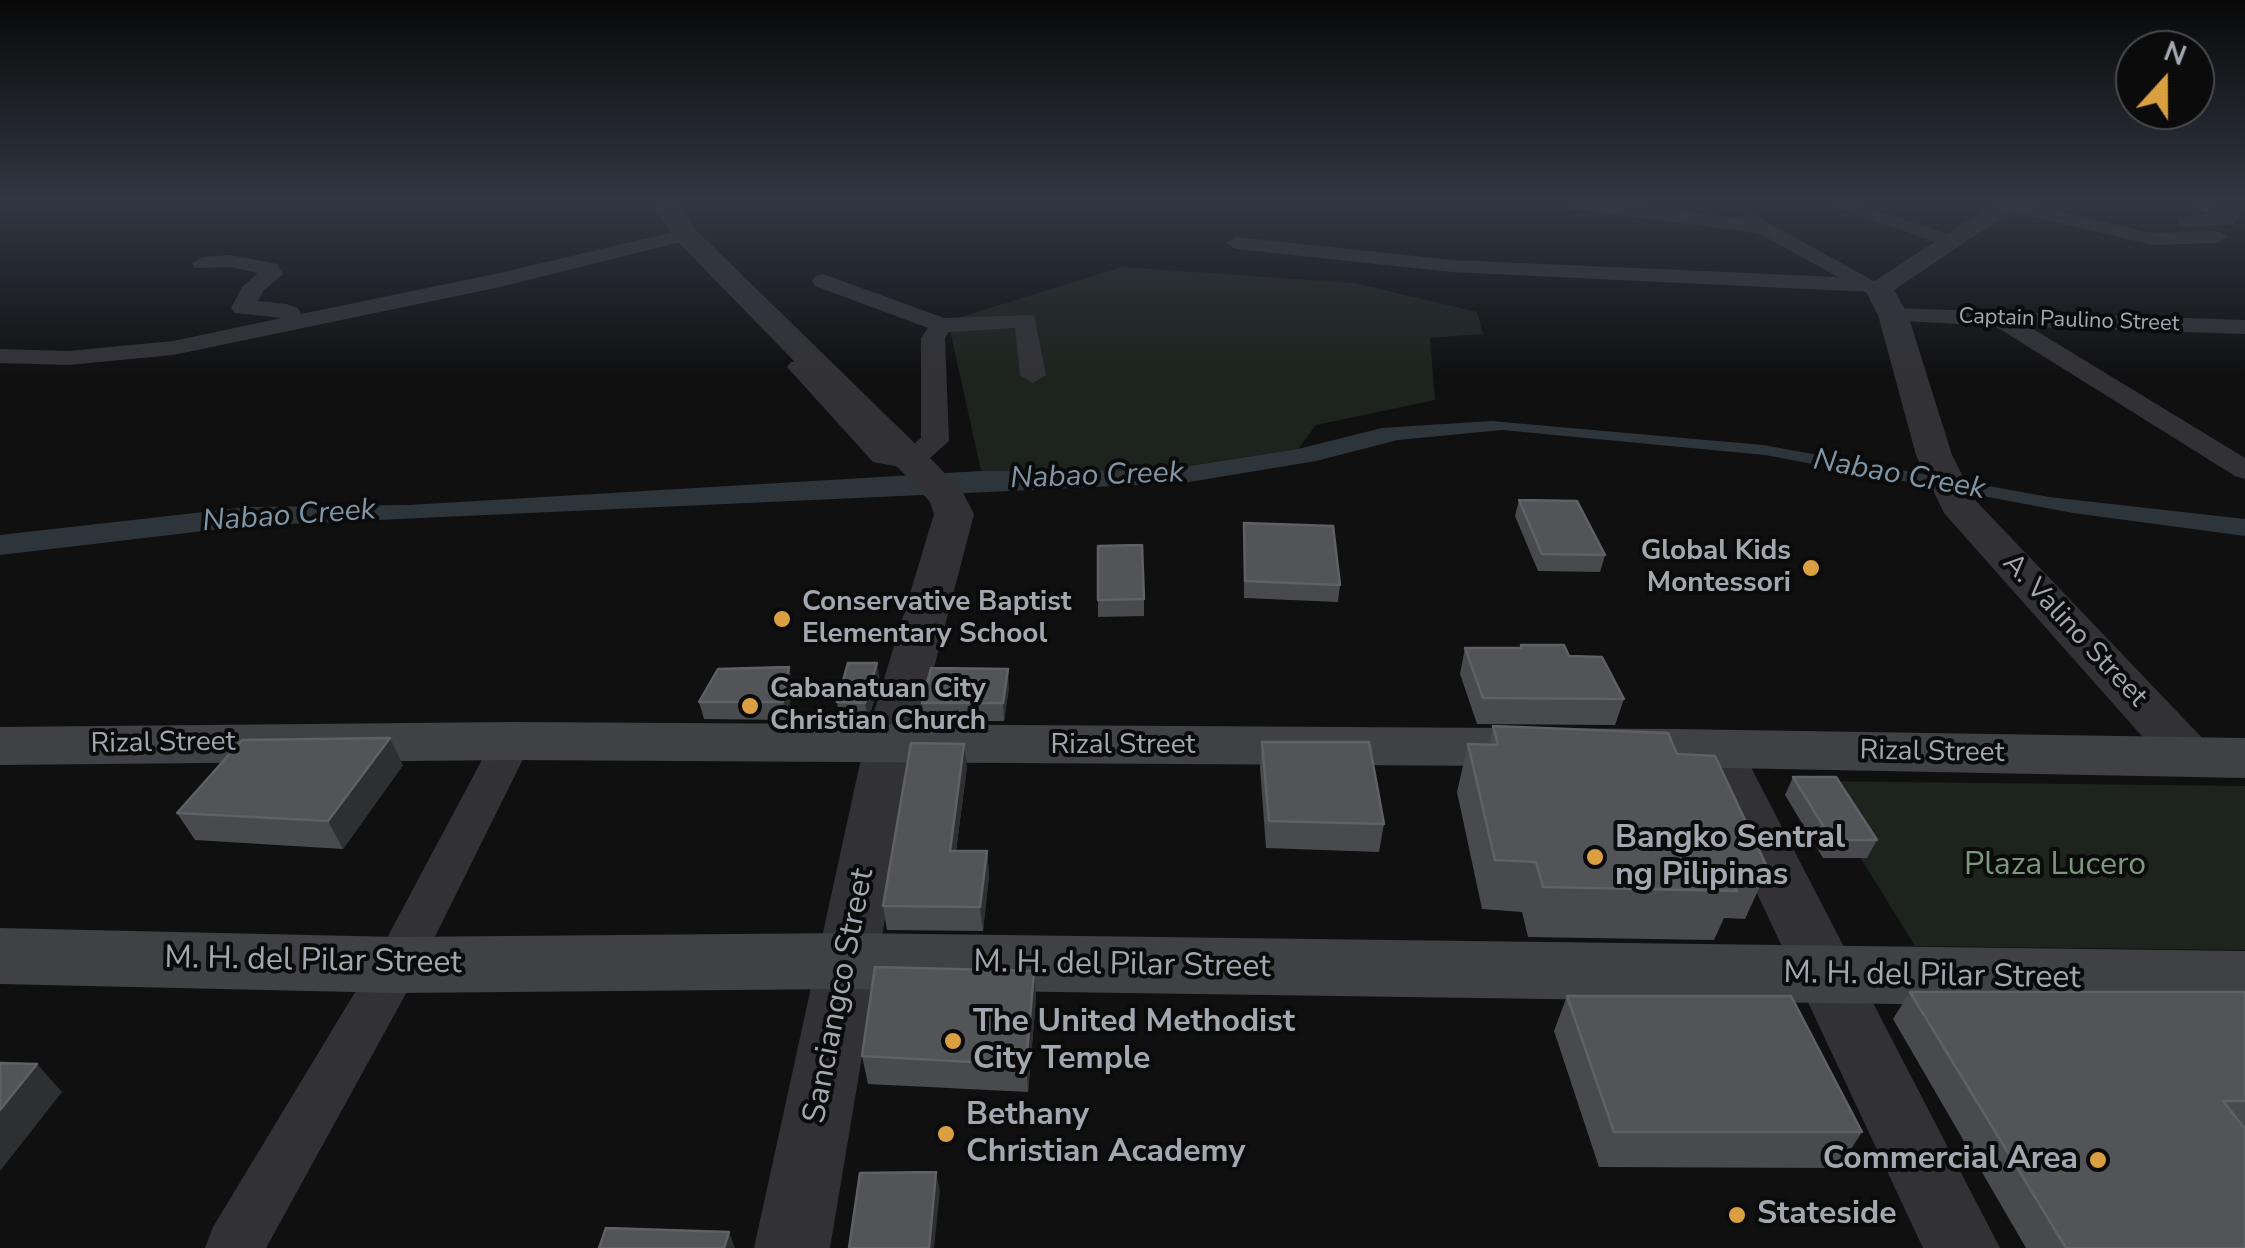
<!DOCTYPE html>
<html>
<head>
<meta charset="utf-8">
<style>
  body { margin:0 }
  #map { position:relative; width:2245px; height:1248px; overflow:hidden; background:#101011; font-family:"Nunito Sans",sans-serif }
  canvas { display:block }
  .north { position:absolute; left:2115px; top:30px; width:100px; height:100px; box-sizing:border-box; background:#0b0b0c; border:2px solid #484a4e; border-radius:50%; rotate:21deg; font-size:28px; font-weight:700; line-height:40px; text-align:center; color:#a3a8b0 }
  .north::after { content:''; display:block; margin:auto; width:35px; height:45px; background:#d99f40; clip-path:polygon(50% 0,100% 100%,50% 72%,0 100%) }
</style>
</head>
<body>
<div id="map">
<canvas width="2245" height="1248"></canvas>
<div class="north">N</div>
</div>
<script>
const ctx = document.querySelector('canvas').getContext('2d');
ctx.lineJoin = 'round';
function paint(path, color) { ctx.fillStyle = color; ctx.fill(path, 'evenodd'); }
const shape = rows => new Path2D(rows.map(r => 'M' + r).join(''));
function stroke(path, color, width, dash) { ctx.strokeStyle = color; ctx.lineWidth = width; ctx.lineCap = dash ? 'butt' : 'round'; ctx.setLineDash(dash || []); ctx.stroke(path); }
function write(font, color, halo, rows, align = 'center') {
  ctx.font = font + ' "Nunito Sans",sans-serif'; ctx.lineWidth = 8; ctx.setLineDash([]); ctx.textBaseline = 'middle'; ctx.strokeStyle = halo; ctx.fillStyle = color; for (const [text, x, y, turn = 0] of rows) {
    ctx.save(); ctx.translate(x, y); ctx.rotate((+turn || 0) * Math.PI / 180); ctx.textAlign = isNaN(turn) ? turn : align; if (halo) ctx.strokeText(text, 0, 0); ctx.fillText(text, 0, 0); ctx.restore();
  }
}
paint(shape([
  [1122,267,1354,283,1477,312,1483,334,1430,338,1435,400,1316,425,1298,449,1164,470,981,471,948,321],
  [1813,781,2245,786,2245,950,1915,946]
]), '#1d231d');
paint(shape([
  [1491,421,1763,445,2049,497,2245,519,2245,536,2073,513,1765,455,1502,430,1398,440,1316,461,1183,483,246,526,0,555,0,535,248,507,409,505,981,471,1164,470,1298,449,1382,428]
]), '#2d353a');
paint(shape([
  [1556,202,1611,202,1738,218,1747,213,1754,215,1881,285,1870,292,1452,272,1236,249,1226,243,1236,237,1452,260,1838,277,1758,233,1565,208,1556,202],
  [1820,202,1849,202,1961,238,1964,242,1961,246,1947,246,1820,202],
  [2001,202,2022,202,2152,233,2217,231,2227,237,2217,243,2152,245,2002,209,2001,202],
  [2182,202,2211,202,2240,215,2235,223,2228,225,2186,227,2179,225,2179,217,2208,214,2182,202],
  [686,229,696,235,693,239,500,287,173,355,68,365,0,363,0,349,68,351,173,341,282,318,235,313,231,308,242,287,258,273,230,267,195,268,192,263,203,257,230,255,277,264,283,274,263,291,258,301,286,304,298,308,301,314,500,273,686,229],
  [823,274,944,318,1034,315,1046,375,1033,383,1020,375,1015,328,949,332,945,338,949,441,921,466,911,469,873,462,787,367,791,362,809,362,892,449,905,451,921,438,921,338,928,328,815,286,812,281,815,276,823,274],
  [1893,308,2245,320,2245,334,2030,327,2245,458,2245,479,2235,476,1995,326,1885,320,1881,315,1893,308],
  [512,728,526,732,532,741,414,979,266,1248,205,1248,213,1227,380,951,492,741,498,732,512,728]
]), '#323236');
paint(shape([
  [649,202,674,202,695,229,935,463,962,491,974,514,914,745,830,1248,754,1248,864,745,934,514,930,502,909,479,677,241,649,202],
  [1996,202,2025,202,1894,290,1908,315,1952,455,1975,500,2208,744,2216,757,2208,770,2190,775,2172,770,1944,513,1916,455,1878,315,1864,288,1996,202],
  [1716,733,1734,738,1742,750,2000,1248,1923,1248,1690,750,1698,738,1716,733]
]), '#323236');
paint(shape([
  [512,722,1675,729,2245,738,2245,778,1675,767,512,760,0,765,0,727,512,722],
  [0,928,397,937,847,933,2245,951,2245,1009,847,989,397,993,0,984,0,928]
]), '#404145');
paint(shape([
  [1519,500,1605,555,1600,572,1538,571,1515,516],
  [1244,523,1340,585,1338,602,1244,598],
  [1098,546,1144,599,1144,616,1098,617],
  [1521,645,1569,656,1624,699,1615,725,1477,724,1460,674,1465,648,1520,648],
  [880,681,868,720,840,720,837,702],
  [793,684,787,720,704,719,699,702],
  [1009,687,1004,721,924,721,922,703],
  [1493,726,1677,754,1768,869,1745,919,1724,918,1714,940,1528,937,1522,912,1482,909,1457,792,1468,744,1489,745],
  [1262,742,1384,824,1379,852,1266,848,1260,768],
  [403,765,343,849,195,840,177,813],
  [967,766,956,851,987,851,989,875,983,931,887,930,883,906],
  [1793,777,1877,840,1867,858,1823,858,1785,795],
  [1034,971,1036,998,1028,1092,868,1084,862,1056],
  [1910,992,2245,992,2245,1248,2026,1248,1893,1019],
  [1567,996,1862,1132,1839,1168,1599,1167,1554,1031]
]), '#494a4d');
paint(shape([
  [877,663,880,681,868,720,865,703],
  [789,667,793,684,787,720,783,702],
  [1008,669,1009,687,1004,721,1003,703],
  [390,738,403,765,343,849,328,821],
  [964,744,967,766,953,874,950,851],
  [987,851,989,875,983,931,980,907],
  [1034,971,1036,998,1028,1092,1026,1065],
  [37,1064,62,1092,0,1171,0,1110],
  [936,1172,940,1191,934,1248,929,1248],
  [729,1232,735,1248,724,1248]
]), '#2e2f31');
const building = shape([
  [1519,500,1577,501,1605,555,1542,554,1519,500],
  [1244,523,1333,526,1340,585,1245,581,1244,523],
  [1142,545,1144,599,1098,600,1098,546,1142,545],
  [1521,645,1564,645,1569,656,1602,657,1624,699,1483,698,1465,648,1522,648,1521,645],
  [848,663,877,663,865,703,837,702,848,663],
  [789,667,783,702,699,702,718,669,789,667],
  [931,668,1008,669,1003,703,922,703,931,668],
  [1493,726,1668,733,1677,754,1715,756,1768,869,1727,867,1737,891,1543,887,1536,862,1495,860,1468,744,1498,745,1493,726],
  [390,738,328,821,177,813,242,740,390,738],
  [1262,742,1369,742,1384,824,1269,821,1262,742],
  [911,743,964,744,950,851,987,851,980,907,883,906,911,743],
  [1793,777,1836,777,1877,840,1832,840,1793,777],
  [875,967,1034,971,1026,1065,862,1056,875,967],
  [1910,992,2245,992,2245,1101,2223,1101,2245,1129,2245,1248,2066,1248,1910,992],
  [1567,996,1791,996,1862,1132,1614,1132,1567,996],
  [0,1063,37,1064,0,1110,0,1063],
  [936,1172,929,1248,849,1248,860,1173,936,1172],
  [606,1228,729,1232,724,1248,599,1248,606,1228]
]);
paint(building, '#525458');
stroke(building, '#5f6166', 2.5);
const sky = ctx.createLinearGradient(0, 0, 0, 377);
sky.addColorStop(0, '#090909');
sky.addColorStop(0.54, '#313743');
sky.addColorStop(1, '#31374300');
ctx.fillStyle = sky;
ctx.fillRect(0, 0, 2245, 377);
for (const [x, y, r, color] of [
  [1811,568,10,"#d99f40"],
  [782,619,10,"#d99f40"],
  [750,706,10,"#d99f40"],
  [1595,857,10,"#d99f40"],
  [953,1041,10,"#d99f40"],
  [946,1134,10,"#d99f40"],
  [2098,1160,10,"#d99f40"],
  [1737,1215,10,"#d99f40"]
]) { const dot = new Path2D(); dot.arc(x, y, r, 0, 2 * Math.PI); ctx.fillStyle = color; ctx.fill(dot); stroke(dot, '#0b0b0c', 4); }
write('22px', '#a3a8b0', '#0b0b0c', [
  ["Captain Paulino Street",2069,321,2]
]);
write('bold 28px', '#a3a8b0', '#0b0b0c', [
  ["Global Kids",1791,552,"right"],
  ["Montessori",1791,584,"right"],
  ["Conservative Baptist",802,603],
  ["Elementary School",802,635],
  ["Cabanatuan City",770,690],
  ["Christian Church",770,722]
], 'left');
write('28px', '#a3a8b0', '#0b0b0c', [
  ["A. Valino Street",2074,631,47],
  ["Rizal Street",163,744,-1],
  ["Rizal Street",1123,746],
  ["Rizal Street",1932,753,1]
]);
write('italic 30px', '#7e96a8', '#0b0b0c', [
  ["Nabao Creek",1899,476,10],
  ["Nabao Creek",1097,477,-2],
  ["Nabao Creek",289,517,-4]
]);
write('bold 32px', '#a3a8b0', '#0b0b0c', [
  ["Bangko Sentral",1615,839],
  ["ng Pilipinas",1615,876],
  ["The United Methodist",973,1023],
  ["City Temple",973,1060],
  ["Bethany",966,1116],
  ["Christian Academy",966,1153],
  ["Commercial Area",2078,1160,"right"],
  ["Stateside",1757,1215]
], 'left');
write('32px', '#7c997d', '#0b0b0c', [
  ["Plaza Lucero",2055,866]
]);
write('32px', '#a3a8b0', '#0b0b0c', [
  ["M. H. del Pilar Street",313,962,1],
  ["M. H. del Pilar Street",1122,966,1],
  ["M. H. del Pilar Street",1932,977,1],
  ["Sanciangco Street",840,996,-79]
]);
</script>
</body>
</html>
